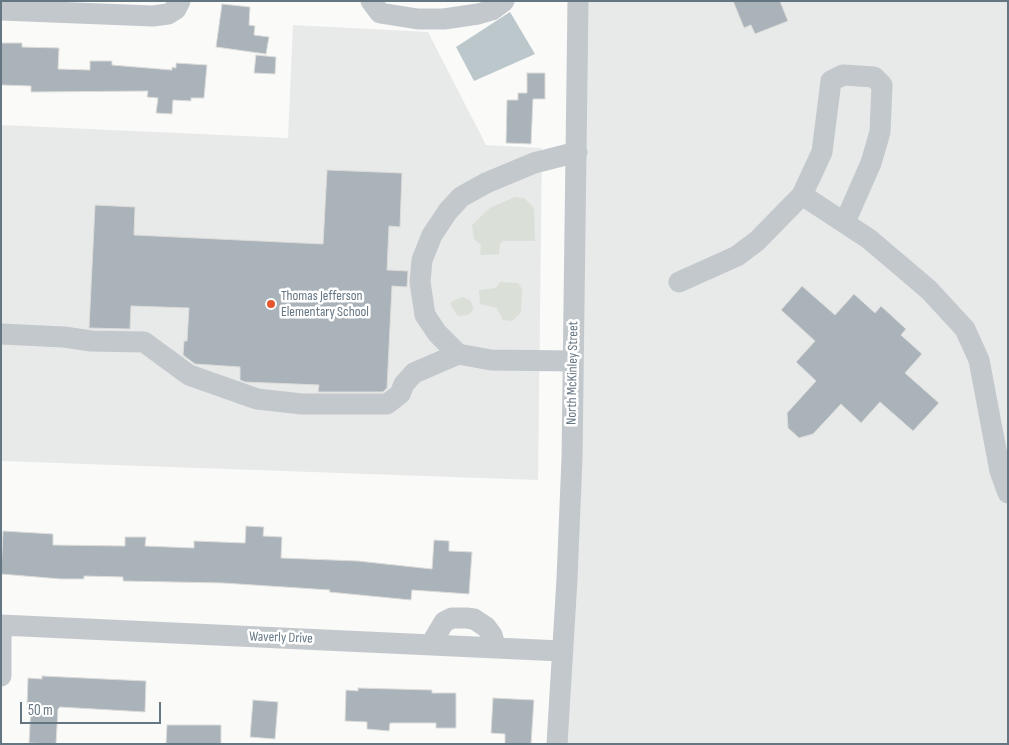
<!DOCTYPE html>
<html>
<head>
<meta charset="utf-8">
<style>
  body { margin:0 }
  #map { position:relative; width:1009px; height:745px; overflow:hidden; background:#fafaf8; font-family:"Sofia Sans Condensed",sans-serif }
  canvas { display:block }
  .frame { position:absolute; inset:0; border:2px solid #657683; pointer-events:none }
  .scale { position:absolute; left:20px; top:702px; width:141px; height:22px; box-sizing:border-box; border:2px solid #657683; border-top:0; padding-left:6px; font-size:15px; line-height:18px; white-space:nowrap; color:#657683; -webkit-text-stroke:4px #fff; paint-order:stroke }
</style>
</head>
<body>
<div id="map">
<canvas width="1009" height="745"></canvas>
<div class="frame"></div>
<div class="scale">50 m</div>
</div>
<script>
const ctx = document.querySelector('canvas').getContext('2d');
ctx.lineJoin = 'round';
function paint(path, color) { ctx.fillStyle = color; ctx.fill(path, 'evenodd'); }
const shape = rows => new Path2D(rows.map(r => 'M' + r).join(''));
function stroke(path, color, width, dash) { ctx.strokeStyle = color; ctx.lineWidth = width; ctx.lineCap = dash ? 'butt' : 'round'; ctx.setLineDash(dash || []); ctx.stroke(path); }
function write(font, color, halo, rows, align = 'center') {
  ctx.font = font + ' "Sofia Sans Condensed",sans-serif'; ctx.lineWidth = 5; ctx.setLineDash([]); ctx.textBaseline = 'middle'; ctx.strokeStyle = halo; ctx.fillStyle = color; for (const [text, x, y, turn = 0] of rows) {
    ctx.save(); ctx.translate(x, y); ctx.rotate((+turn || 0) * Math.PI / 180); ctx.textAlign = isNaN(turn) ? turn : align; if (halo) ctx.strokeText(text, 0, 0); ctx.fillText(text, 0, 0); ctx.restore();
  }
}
paint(shape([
  [578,1,1008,1,1008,744,557,744],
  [293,25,428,32,486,145,542,148,538,480,1,461,1,125,288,138]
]), '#e8e9e9');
paint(shape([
  [515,197,524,198,534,208,535,241,503,241,500,244,499,254,480,255,481,245,474,239,472,225,490,208],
  [500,282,518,283,522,289,521,312,512,321,503,320,497,308,480,304,479,290,496,288],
  [463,297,470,300,474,309,468,315,458,316,451,306,451,302]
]), '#dadfd7');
paint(shape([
  [510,12,535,54,474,81,456,47]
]), '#bbc7cb');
const building = shape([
  [733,1,780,1,788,21,755,34,751,25,744,28,733,1],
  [222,4,250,7,249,25,255,26,254,35,269,37,266,54,216,47,222,4],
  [1,43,22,43,22,47,59,48,58,69,90,70,90,61,112,61,112,65,172,70,172,67,176,68,176,63,207,65,204,98,191,98,191,101,173,100,172,114,156,113,158,98,147,97,148,91,31,92,31,86,1,85,1,43],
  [256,55,276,57,275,74,254,73,256,55],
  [527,73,545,73,545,99,533,99,531,144,506,143,507,100,518,100,518,93,527,93,527,73],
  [327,170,402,173,400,227,389,226,387,270,408,271,407,287,392,286,387,388,383,392,318,392,319,385,245,382,240,380,240,367,195,364,183,355,184,341,187,341,189,308,131,306,130,329,89,328,95,205,135,207,134,235,323,244,327,170],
  [802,286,835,315,854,294,875,313,881,306,906,329,901,335,922,354,905,373,939,403,913,431,880,402,861,423,841,404,813,434,799,438,788,428,787,413,816,381,796,362,815,341,781,310,802,286],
  [246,526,264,527,263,536,282,537,281,558,358,561,432,569,434,540,449,541,449,551,472,552,469,594,412,590,411,600,329,592,330,590,223,583,123,581,123,577,84,576,84,579,61,579,1,574,3,531,53,534,53,545,125,546,125,537,146,537,145,546,194,548,194,541,245,543,246,526],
  [42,676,146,681,145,712,60,707,58,709,56,744,29,743,31,705,27,705,28,678,42,679,42,676],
  [358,688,432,690,432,693,456,693,456,728,436,728,436,723,390,723,389,731,367,729,367,722,345,721,346,690,358,691,358,688],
  [493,698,534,700,531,744,505,744,505,734,491,733,493,698],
  [253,700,278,702,275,739,250,737,253,700],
  [167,725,221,725,221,744,166,744,167,725]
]);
paint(building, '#aab3b9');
stroke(building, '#dcdcda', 1);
stroke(shape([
  [371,1,380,13,418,19,444,19,478,14,492,10,504,1],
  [1,10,153,16,168,14,176,9,180,1],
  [802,195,869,239,929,290,965,329,979,360,1000,471,1008,493],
  [679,282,737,256,757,241,802,195,822,152,831,81,843,75,874,77,882,85,880,132,871,163,845,222],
  [1,334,64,337,91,341,144,342,189,375,257,399,302,404,387,404,400,394,404,384,414,373,458,354],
  [573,361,491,360,458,354,437,333,425,315,420,282,422,260,432,235,448,211,461,197,486,183,534,163,577,152],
  [431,644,444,622,452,618,466,618,474,619,486,627,492,635,496,648],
  [1,676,1,625,561,651],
  [557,744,567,579,572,458,578,1]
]), '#c3c8cc', 21);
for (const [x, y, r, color] of [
  [271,304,5,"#e4572e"]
]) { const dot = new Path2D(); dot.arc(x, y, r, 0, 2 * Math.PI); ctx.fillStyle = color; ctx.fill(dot); stroke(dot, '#fff', 2); }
write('14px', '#657683', '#fff', [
  ["Thomas Jefferson",281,296],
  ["Elementary School",281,312]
], 'left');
write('14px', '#657683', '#fff', [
  ["North McKinley Street",573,373,-89],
  ["Waverly Drive",281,638,2]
]);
</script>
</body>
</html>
